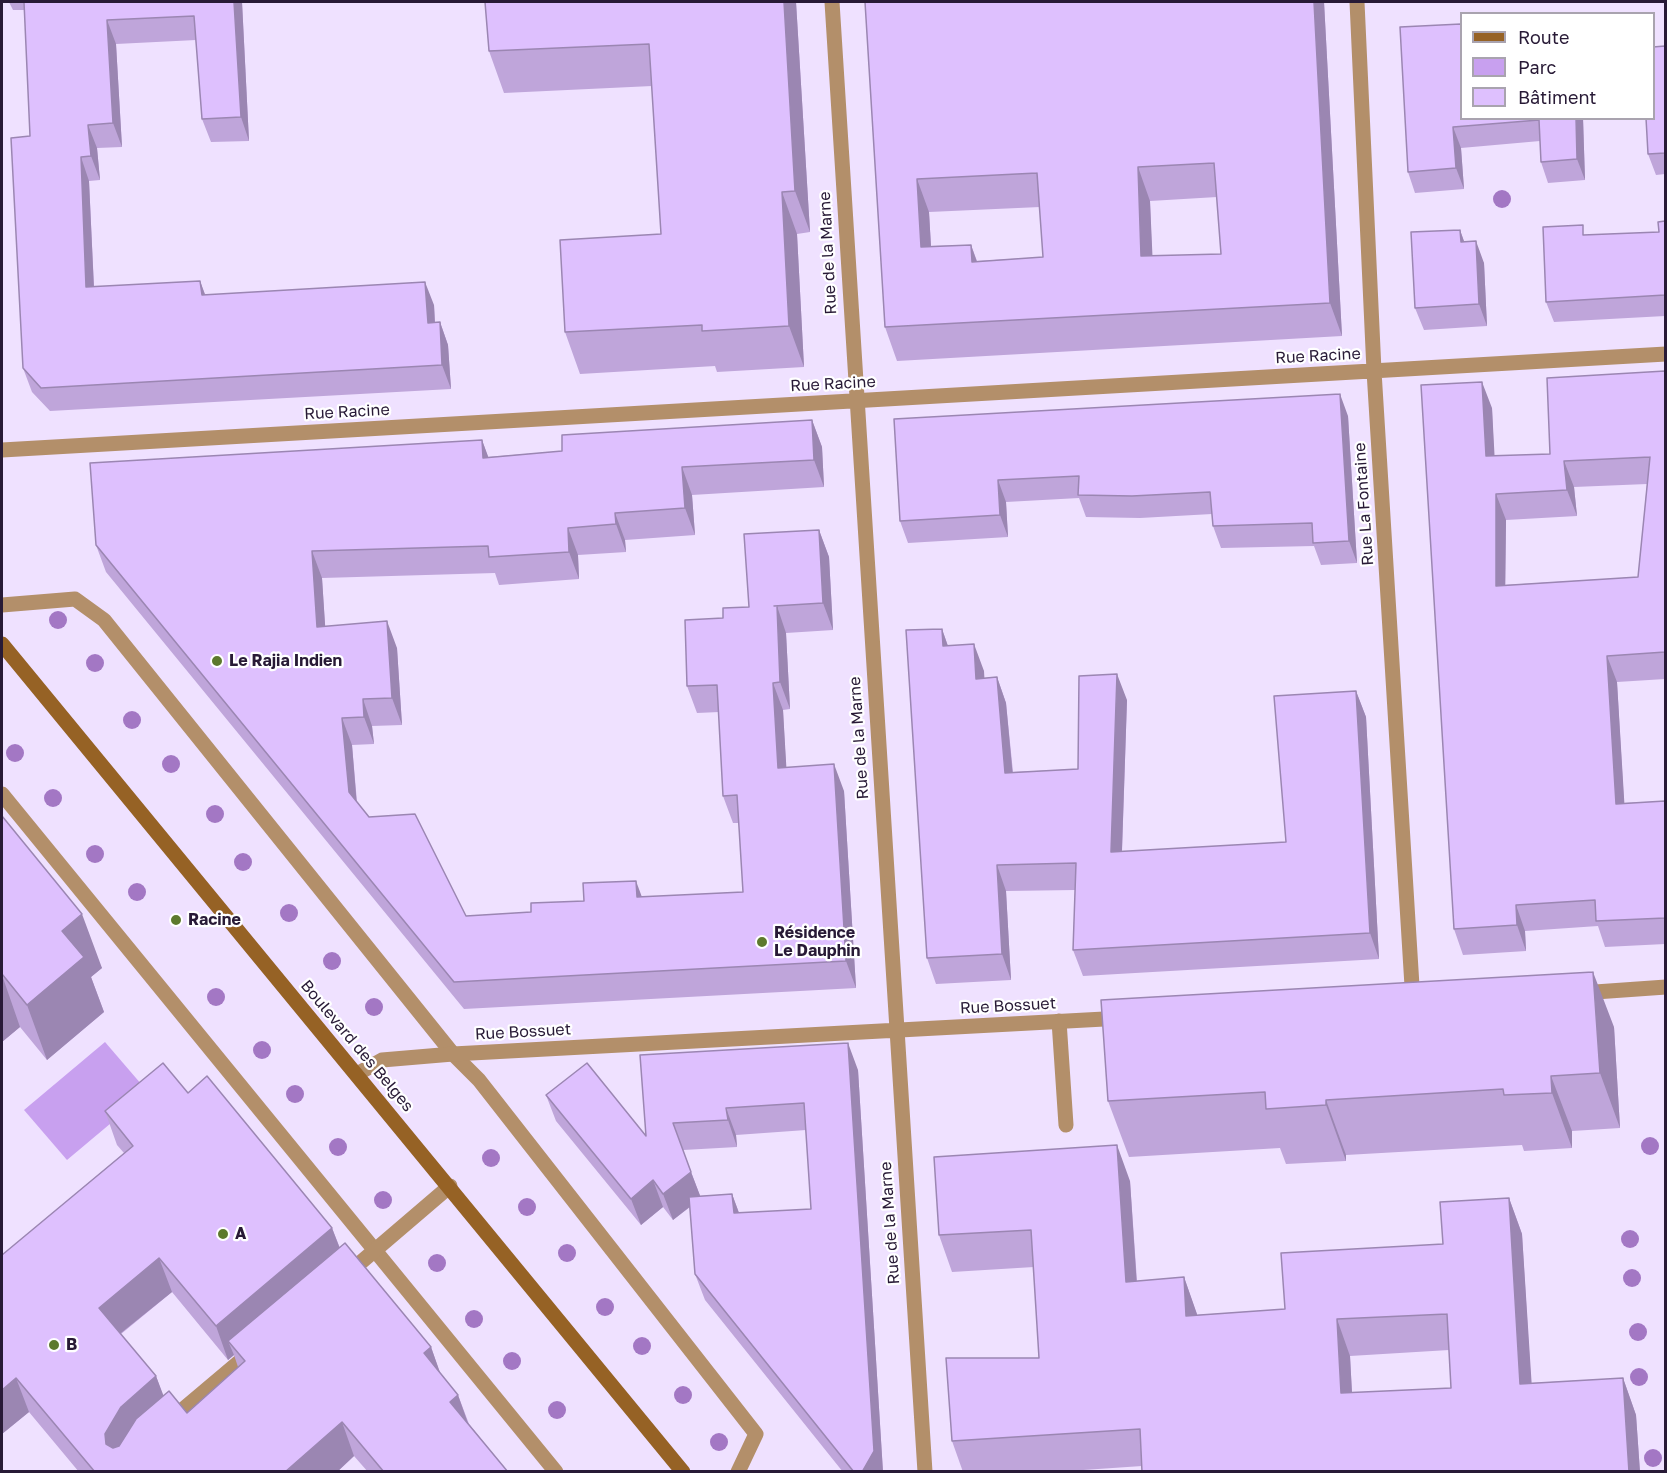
<!DOCTYPE html>
<html>
<head>
<meta charset="utf-8">
<style>
  body { margin:0 }
  #map { position:relative; width:1667px; height:1473px; overflow:hidden; background:#efe1ff; font-family:"Golos Text",sans-serif }
  canvas { display:block }
  .frame { position:absolute; inset:0; border:3px solid #281a36; pointer-events:none }
  .legend { position:absolute; left:1460px; top:12px; width:195px; height:108px; box-sizing:border-box; background:#fff; border:2px solid #a9a3af; margin:0; padding:8px 10px; list-style:none; font-size:18px; color:#281a36 }
  .legend li { display:flex; align-items:center; gap:12px; height:30px }
  .legend b { width:30px; border:2px solid #a9a3af }
</style>
</head>
<body>
<div id="map">
<canvas width="1667" height="1473"></canvas>
<div class="frame"></div>
<ul class="legend">
<li><b style="height:8px;background:#966225"></b>Route</li>
<li><b style="height:16px;background:#c8a0ef"></b>Parc</li>
<li><b style="height:16px;background:#dec0fe"></b>Bâtiment</li>
</ul>
</div>
<script>
const ctx = document.querySelector('canvas').getContext('2d');
ctx.lineJoin = 'round';
function paint(path, color) { ctx.fillStyle = color; ctx.fill(path, 'evenodd'); }
const shape = rows => new Path2D(rows.map(r => 'M' + r).join(''));
function stroke(path, color, width, dash) { ctx.strokeStyle = color; ctx.lineWidth = width; ctx.lineCap = dash ? 'butt' : 'round'; ctx.setLineDash(dash || []); ctx.stroke(path); }
function write(font, color, halo, rows, align = 'center') {
  ctx.font = font + ' "Golos Text",sans-serif'; ctx.lineWidth = 4.5; ctx.setLineDash([]); ctx.textBaseline = 'middle'; ctx.strokeStyle = halo; ctx.fillStyle = color; for (const [text, x, y, turn = 0] of rows) {
    ctx.save(); ctx.translate(x, y); ctx.rotate((+turn || 0) * Math.PI / 180); ctx.textAlign = isNaN(turn) ? turn : align; if (halo) ctx.strokeText(text, 0, 0); ctx.fillText(text, 0, 0); ctx.restore();
  }
}
paint(shape([
  [105,1042,148,1092,67,1160,24,1110]
]), '#c8a0ef');
stroke(shape([
  [2,605,75,599,104,620,453,1054,479,1080,756,1434,738,1472],
  [2,794,556,1472],
  [1059,1021,1066,1125]
]), '#b38f6a', 15);
stroke(shape([
  [832,2,925,1472],
  [1357,2,1374,371,1413,1002],
  [2,450,1666,354],
  [1581,993,1666,987],
  [357,1074,382,1060,453,1054,1123,1018],
  [346,1275,450,1186],
  [168,1422,251,1352]
]), '#b38f6a', 15);
stroke(shape([
  [2,644,683,1472]
]), '#966225', 15);
ctx.fillStyle = '#a377c4';
for (const [x, y] of [
  [1502,199],
  [58,620],
  [95,663],
  [132,720],
  [15,753],
  [171,764],
  [53,798],
  [215,814],
  [95,854],
  [243,862],
  [137,892],
  [289,913],
  [332,961],
  [216,997],
  [374,1007],
  [262,1050],
  [295,1094],
  [1650,1146],
  [338,1147],
  [491,1158],
  [383,1200],
  [527,1207],
  [1630,1239],
  [567,1253],
  [437,1263],
  [1632,1278],
  [605,1307],
  [474,1319],
  [1638,1332],
  [642,1346],
  [512,1361],
  [1639,1377],
  [683,1395],
  [557,1410],
  [719,1442],
  [1653,1458]
]) { ctx.beginPath(); ctx.arc(x, y, 9, 0, 2 * Math.PI); ctx.fill(); }
paint(shape([
  [9,2,242,2,249,141,211,142,202,119,196,40,116,44,122,147,97,148,100,180,89,181,94,287,200,281,205,295,434,305,435,322,440,322,448,345,451,389,50,411,32,392,23,368,30,136,25,10,13,10],
  [485,2,796,2,810,232,797,234,804,367,717,372,715,366,580,374,565,332,661,234,652,86,504,93,489,51],
  [865,2,1324,2,1342,336,897,361,885,327],
  [1217,197,1221,254,1152,256,1150,201],
  [1040,207,1043,257,977,261,971,245,931,246,929,212],
  [1665,46,1665,174,1656,175,1648,154],
  [1461,118,1583,118,1585,180,1548,183,1541,162,1540,141,1461,148,1464,189,1415,193,1408,172],
  [1665,221,1665,316,1554,322,1546,302,1587,235,1659,232],
  [1460,230,1464,242,1484,263,1487,326,1424,330,1415,308],
  [1665,371,1665,679,1617,682,1624,803,1665,801,1665,944,1605,947,1598,926,1525,931,1526,951,1463,955,1454,929,1492,408,1494,456,1550,454],
  [1647,484,1638,577,1505,585,1506,520,1577,516,1574,487],
  [1348,416,1357,563,1321,565,1314,546,1221,548,1213,526,1212,514,1140,518,1086,517,1079,498,1006,502,1008,537,908,543,900,521,894,419],
  [812,420,822,447,824,487,692,495,695,535,625,540,626,552,578,555,579,579,499,585,495,573,322,578,325,626,397,648,402,725,372,726,374,744,352,745,357,802,369,817,466,916,531,912,584,901,641,897,743,892,739,823,733,823,723,796,719,712,697,713,687,686,723,618,749,607,819,530,829,557,833,630,786,633,790,709,783,710,786,767,844,791,856,988,464,1009,106,572,96,545,482,440,488,457,562,451],
  [942,629,948,646,984,671,984,678,997,677,1006,703,1013,772,1078,769,1127,700,1122,852,1286,842,1356,691,1366,717,1379,959,1083,976,1073,950,1075,890,1006,891,1011,980,936,984,927,958],
  [2,816,102,968,91,977,104,1012,47,1060,20,1027,2,1042],
  [1614,1027,1620,1128,1572,1131,1572,1148,1524,1151,1522,1145,1346,1155,1346,1161,1286,1164,1280,1148,1129,1157,1108,1101],
  [640,1055,858,1070,883,1472,843,1472,705,1300,695,1274,690,1207,673,1220,663,1207,641,1225,556,1121,546,1095,646,1136],
  [806,1130,811,1209,739,1213,732,1194,700,1196,683,1150,737,1147,736,1135],
  [188,1093,332,1228,340,1248,431,1347,440,1373,458,1395,469,1424,508,1472,368,1472,354,1456,337,1472,79,1472,29,1412,2,1434,2,1255,124,1153,117,1145,105,1111],
  [172,1292,228,1360,234,1355,238,1367,187,1413,163,1396,156,1376,121,1334],
  [1130,1181,1137,1281,1184,1277,1197,1315,1285,1309,1443,1244,1509,1198,1522,1234,1531,1383,1623,1378,1636,1415,1640,1472,1142,1472,1142,1466,1054,1472,963,1472,952,1441,1039,1358,1034,1267,952,1272,939,1235],
  [1449,1350,1451,1388,1352,1393,1350,1356]
]), '#bfa5da');
paint(shape([
  [234,2,242,2,249,141,241,117],
  [784,2,796,2,810,232,795,191],
  [1314,2,1324,2,1342,336,1330,303],
  [107,20,116,44,122,147,113,123],
  [1576,118,1583,118,1585,180,1577,159],
  [88,125,97,148,100,180,91,156],
  [1453,127,1461,148,1464,189,1456,168],
  [81,157,89,181,95,311,86,287],
  [1138,167,1150,201,1154,290,1141,256],
  [917,179,929,212,933,281,921,247],
  [782,192,797,234,804,367,789,326],
  [1460,230,1468,252,1461,242],
  [1476,241,1484,263,1487,326,1479,304],
  [971,245,983,279,972,262],
  [200,281,209,305,202,295],
  [425,282,434,305,436,346,428,323],
  [440,322,448,345,451,389,442,365],
  [1482,382,1492,408,1496,483,1486,456],
  [1340,394,1348,416,1357,563,1349,541],
  [812,420,822,447,824,487,814,460],
  [482,440,492,467,483,458],
  [1564,461,1574,487,1577,516,1567,490],
  [682,467,692,495,695,535,685,508],
  [998,480,1006,502,1008,537,1000,515],
  [1496,494,1506,520,1505,612,1496,586],
  [615,513,625,540,626,552,616,524],
  [568,528,578,555,579,579,569,552],
  [819,530,829,557,833,630,823,603],
  [312,551,322,578,327,654,317,627],
  [777,606,786,633,790,709,780,682],
  [387,621,397,648,402,725,392,698],
  [942,629,951,655,943,646],
  [974,644,984,671,986,705,976,679],
  [1607,656,1617,682,1626,830,1616,804],
  [1117,674,1127,700,1121,878,1111,852],
  [997,677,1006,703,1015,799,1005,773],
  [773,683,783,710,788,795,778,768],
  [1356,691,1366,717,1379,959,1370,933],
  [363,699,372,726,374,744,364,717],
  [342,718,352,745,358,819,349,792],
  [834,764,844,791,856,988,846,961],
  [997,865,1006,891,1011,980,1002,954],
  [636,881,646,908,637,897],
  [1516,905,1525,931,1526,951,1517,925],
  [82,914,102,968,91,977,104,1012,47,1060,27,1005,62,931],
  [1593,972,1614,1027,1620,1128,1600,1073],
  [2,975,20,1027,2,1042],
  [848,1043,858,1070,883,1472,862,1472],
  [1551,1076,1572,1131,1572,1148,1552,1093],
  [1326,1100,1346,1155,1346,1161,1326,1105],
  [726,1108,736,1135,737,1147,728,1120],
  [1117,1145,1130,1181,1139,1318,1126,1282],
  [691,1172,701,1198,673,1220,663,1194],
  [653,1180,663,1207,641,1225,631,1199],
  [732,1194,742,1221,734,1213],
  [1509,1198,1522,1234,1534,1420,1520,1384],
  [332,1228,345,1262,228,1341,234,1355,228,1360,216,1326],
  [159,1258,172,1292,111,1341,99,1308],
  [1184,1277,1197,1314,1199,1352,1186,1316],
  [1337,1319,1350,1356,1354,1430,1341,1393],
  [431,1347,443,1381,424,1353],
  [156,1376,169,1410,117,1468,106,1444,105,1434,121,1407],
  [16,1378,29,1412,2,1434,2,1390],
  [1623,1378,1636,1415,1640,1472,1629,1472],
  [458,1395,470,1429,450,1402],
  [342,1422,354,1456,337,1472,285,1472]
]), '#9b86b2');
const building = shape([
  [24,2,234,2,241,117,202,119,194,16,107,20,113,123,88,125,91,156,81,157,86,287,200,281,202,295,425,282,428,323,440,322,442,365,41,388,23,368,11,138,30,136,24,2],
  [485,2,784,2,795,191,782,192,789,326,702,331,702,325,565,332,560,240,661,234,649,44,489,51,485,2],
  [865,2,1314,2,1330,303,885,327,865,2],
  [1214,163,1221,254,1141,256,1138,167,1214,163],
  [1037,173,1043,257,972,262,971,245,921,247,917,179,1037,173],
  [1461,24,1461,118,1576,118,1577,159,1541,162,1539,120,1453,127,1456,168,1408,172,1400,27,1461,24],
  [1665,46,1665,153,1648,154,1646,118,1653,118,1653,47,1665,46],
  [1665,221,1665,295,1546,302,1543,227,1583,225,1583,235,1659,232,1658,222,1665,221],
  [1460,230,1461,242,1476,241,1479,304,1415,308,1411,232,1460,230],
  [1665,371,1665,652,1607,656,1616,804,1665,801,1665,918,1596,921,1595,900,1516,905,1517,925,1454,929,1421,385,1482,382,1486,456,1550,454,1547,378,1665,371],
  [1650,457,1638,577,1496,586,1496,494,1567,490,1564,461,1650,457],
  [1340,394,1349,541,1313,543,1312,523,1213,526,1210,492,1132,496,1078,495,1079,476,998,480,1000,515,900,521,894,419,1340,394],
  [812,420,814,460,682,467,685,508,615,513,616,524,568,528,569,552,489,557,488,546,312,551,317,627,387,621,392,698,363,699,364,717,342,718,349,792,369,817,415,814,466,916,531,912,531,903,584,901,583,883,636,881,637,897,743,892,737,795,723,796,717,685,687,686,685,620,723,618,723,608,749,607,744,534,819,530,823,603,774,606,777,606,780,682,773,683,778,768,834,764,846,961,454,982,96,545,90,463,482,440,483,458,562,451,562,435,812,420],
  [942,629,943,646,974,644,976,679,997,677,1005,773,1078,769,1079,676,1117,674,1111,852,1286,842,1274,696,1356,691,1370,933,1073,950,1076,863,997,865,1002,954,927,958,906,630,942,629],
  [2,816,82,914,62,931,84,957,27,1005,2,974,2,816],
  [1593,972,1600,1073,1551,1076,1552,1093,1504,1095,1503,1089,1326,1100,1326,1105,1266,1109,1265,1092,1108,1101,1101,1000,1593,972],
  [848,1043,874,1451,862,1472,854,1472,695,1274,689,1197,732,1194,734,1213,811,1209,804,1103,726,1108,728,1120,673,1123,691,1172,663,1194,653,1180,631,1199,546,1095,587,1063,646,1136,640,1055,848,1043],
  [163,1063,188,1093,207,1076,332,1228,216,1326,159,1258,99,1308,156,1376,121,1407,105,1434,106,1444,113,1448,119,1446,136,1419,169,1391,187,1413,245,1361,228,1341,345,1243,431,1347,424,1353,458,1395,450,1402,508,1472,384,1472,342,1422,285,1472,95,1472,16,1378,2,1390,2,1255,133,1146,105,1111,163,1063],
  [1117,1145,1126,1282,1184,1277,1186,1316,1285,1309,1281,1253,1443,1244,1440,1202,1509,1198,1520,1384,1623,1378,1629,1472,1142,1472,1140,1429,952,1441,946,1358,1039,1358,1031,1230,939,1235,934,1157,1117,1145],
  [1447,1314,1451,1388,1341,1393,1337,1319,1447,1314]
]);
paint(building, '#dec0fe');
stroke(building, '#9b86b2', 1.5);
for (const [x, y, r, color] of [
  [217,661,6,"#5d792d"],
  [176,920,6,"#5d792d"],
  [762,942,6,"#5d792d"],
  [223,1234,6,"#5d792d"],
  [54,1345,6,"#5d792d"]
]) { const dot = new Path2D(); dot.arc(x, y, r, 0, 2 * Math.PI); ctx.fillStyle = color; ctx.fill(dot); stroke(dot, '#fff', 2); }
write('16px', '#281a36', '#fff', [
  ["Rue de la Marne",828,253,-93],
  ["Rue Racine",1318,356,-3],
  ["Rue Racine",833,384,-3],
  ["Rue Racine",347,412,-3],
  ["Rue La Fontaine",1364,504,-94],
  ["Rue de la Marne",859,738,-94],
  ["Rue Bossuet",1008,1006,-3],
  ["Rue Bossuet",523,1032,-3],
  ["Boulevard des Belges",357,1046,50],
  ["Rue de la Marne",890,1223,-94]
]);
write('bold 16px', '#281a36', '#fff', [
  ["Le Rajia Indien",229,661],
  ["Racine",188,920],
  ["Résidence",774,933],
  ["Le Dauphin",774,951],
  ["A",235,1234],
  ["B",66,1345]
], 'left');
</script>
</body>
</html>
